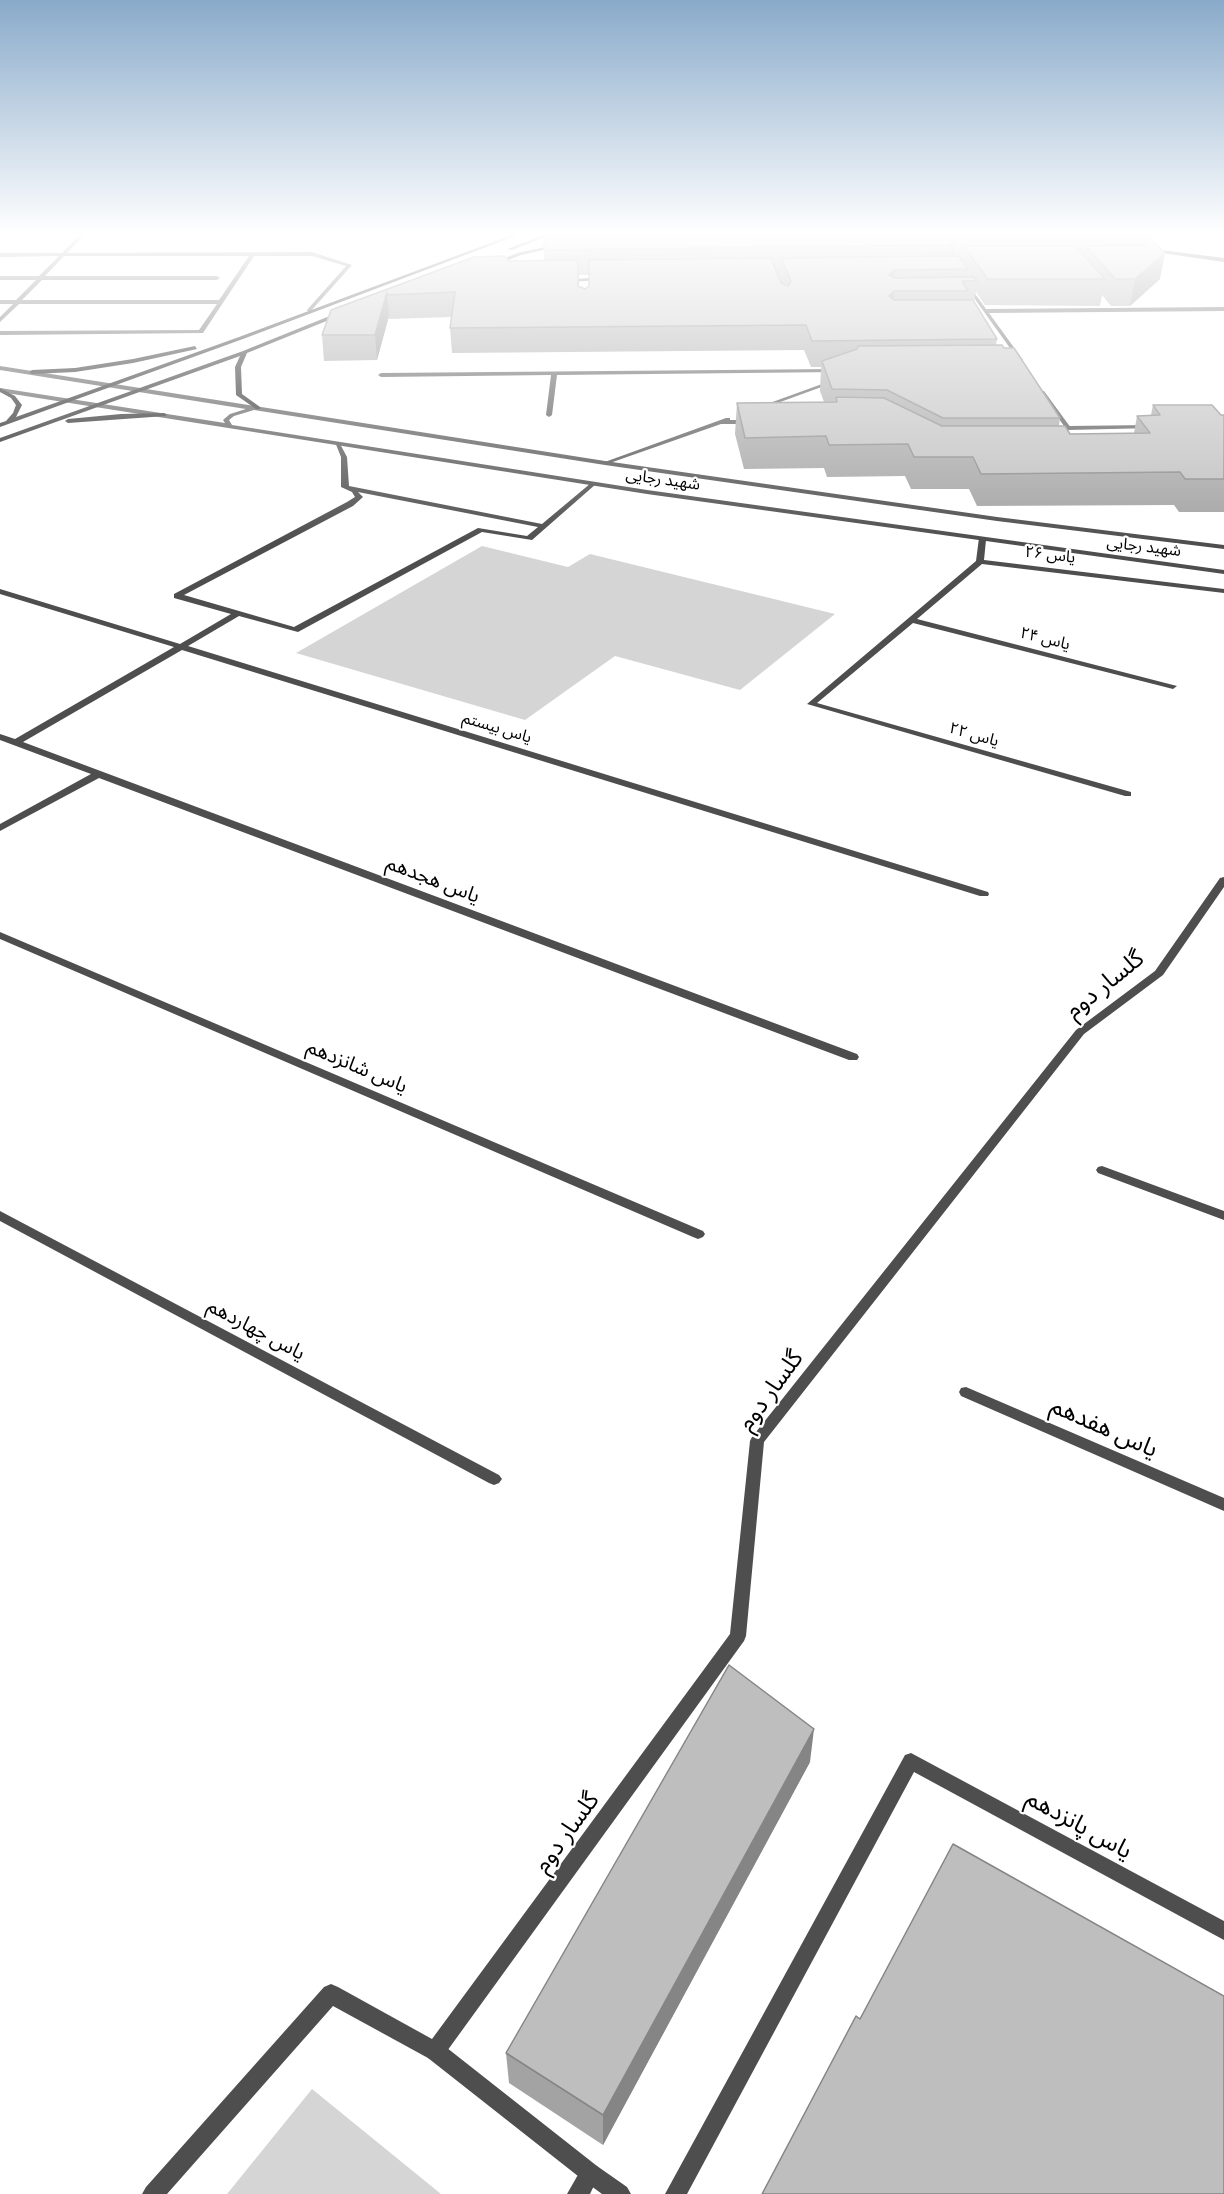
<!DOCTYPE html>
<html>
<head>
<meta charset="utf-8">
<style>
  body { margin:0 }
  canvas { display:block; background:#fff }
</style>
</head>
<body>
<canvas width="1224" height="2194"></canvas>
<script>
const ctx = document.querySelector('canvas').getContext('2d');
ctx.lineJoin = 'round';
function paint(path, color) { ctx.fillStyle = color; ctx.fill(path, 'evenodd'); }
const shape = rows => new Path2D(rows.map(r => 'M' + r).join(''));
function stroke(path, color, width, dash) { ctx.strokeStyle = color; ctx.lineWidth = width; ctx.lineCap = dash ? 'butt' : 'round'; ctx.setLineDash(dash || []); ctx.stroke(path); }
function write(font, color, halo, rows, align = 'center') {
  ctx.font = font + ' Karla,"Noto Sans Arabic",sans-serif'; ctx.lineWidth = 4.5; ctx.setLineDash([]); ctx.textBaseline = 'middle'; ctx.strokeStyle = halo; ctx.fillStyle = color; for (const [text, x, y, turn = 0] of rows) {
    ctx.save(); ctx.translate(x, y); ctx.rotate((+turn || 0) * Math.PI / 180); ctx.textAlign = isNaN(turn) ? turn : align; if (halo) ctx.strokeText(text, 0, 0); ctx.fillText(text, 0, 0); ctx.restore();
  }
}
paint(shape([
  [482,546,568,567,590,554,835,614,740,690,615,656,525,720,296,653],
  [312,2089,441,2194,227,2194]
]), '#d5d5d5');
paint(shape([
  [590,2163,597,2166,600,2173,590,2194,567,2194,583,2166,590,2163]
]), '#4e4e4e');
paint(shape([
  [80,235,84,235,67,253,312,252,352,265,309,313,307,310,346,266,312,256,254,256,203,333,0,335,0,331,199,330,217,304,19,304,0,322,0,317,13,304,0,304,0,300,16,300,36,280,0,280,0,276,39,276,59,256,0,257,0,253,62,253,80,235],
  [64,256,249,256,219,300,22,300,42,280,217,280,220,278,217,276,45,276,64,256],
  [605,277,607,280,562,282,559,280,605,277],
  [964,284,968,284,986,309,1224,307,1224,311,989,313,1023,360,1020,362,964,284],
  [836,369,838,372,557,375,552,415,549,417,546,415,551,375,381,377,378,375,381,373,836,369],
  [833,380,838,381,761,409,756,408,833,380],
  [1040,391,1044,391,1071,428,1070,429,1066,429,1040,391],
  [726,418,730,418,730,420,751,420,754,422,751,424,721,424,607,464,602,463,726,418],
  [335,442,339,442,347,457,349,486,542,524,591,483,596,484,532,540,482,532,298,632,239,616,188,646,988,892,989,894,988,896,980,896,182,650,23,742,857,1054,859,1057,857,1060,849,1060,99,778,0,831,0,824,91,774,0,740,0,734,15,739,174,647,0,594,0,589,180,644,231,614,174,598,174,594,347,502,355,497,352,492,341,487,341,457,335,442],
  [358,492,538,527,527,536,478,528,294,627,184,595,353,506,363,497,358,492],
  [979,538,986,540,984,560,1224,589,1224,593,982,564,917,619,1177,686,1173,689,913,623,817,703,1131,792,1131,796,1125,796,807,704,976,561,979,538],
  [0,932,703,1231,705,1234,703,1237,698,1239,693,1237,0,939,0,932],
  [1102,1166,1224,1211,1224,1220,1098,1173,1096,1170,1098,1167,1102,1166],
  [0,1211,499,1475,502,1479,499,1483,494,1485,489,1483,0,1221,0,1211],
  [966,1387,1224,1498,1224,1511,961,1396,959,1392,961,1388,966,1387],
  [911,1753,1224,1921,1224,1940,914,1772,687,2194,665,2194,905,1755,911,1753],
  [435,2041,442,2044,597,2166,627,2187,631,2194,602,2194,583,2180,428,2058,425,2051,428,2044,435,2041]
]), '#4e4e4e');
paint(shape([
  [0,366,605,461,997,517,1224,545,1224,549,997,521,605,465,254,410,234,416,229,420,232,425,647,490,1224,570,1224,574,647,494,0,392,0,388,225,423,223,420,230,414,246,409,0,370,0,366],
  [1151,425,1154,427,1153,428,1068,430,1065,428,1068,426,1151,425],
  [1224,877,1224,887,1163,975,1084,1034,764,1442,746,1636,744,1641,442,2058,435,2061,428,2058,333,2006,167,2194,142,2194,146,2187,324,1987,331,1984,338,1987,432,2039,730,1634,750,1441,752,1437,1076,1030,1155,971,1220,878,1224,877]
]), '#4e4e4e');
paint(shape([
  [512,235,518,235,243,339,0,427,0,423,6,421,13,413,16,405,11,398,0,392,0,388,15,396,22,405,16,417,239,337,512,235],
  [544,235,550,235,512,250,507,249,544,235],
  [559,244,561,246,521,255,494,266,489,265,517,253,559,244],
  [1146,248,1224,258,1224,262,1148,251,1146,248],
  [342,311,344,314,247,353,241,367,242,394,260,407,260,409,256,409,236,395,235,367,240,356,0,442,0,438,243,351,342,311],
  [195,346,197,349,133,363,75,372,32,374,29,372,32,370,75,368,133,359,195,346],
  [164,413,166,414,166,416,68,423,65,421,68,419,121,414,164,413]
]), '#1b1b1b');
paint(shape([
  [544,235,1147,235,1160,279,1130,306,1111,306,1102,295,1100,306,985,305,976,292,974,301,997,339,996,345,1004,348,1060,418,1059,426,1070,434,1134,433,1137,416,1151,415,1153,405,1224,415,1224,512,1179,512,1174,505,977,506,969,489,911,489,905,476,827,477,824,468,744,469,735,434,737,403,824,402,820,391,821,367,811,367,804,350,452,353,450,328,452,317,389,319,389,316,377,360,324,361,322,335,331,310,509,261,544,260],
  [579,275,589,275,589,286,585,289,579,286],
  [810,1762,603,2145,509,2083,506,2053]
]), '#a3a3a3');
paint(shape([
  [955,237,952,263,950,264,952,245,950,241],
  [1165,253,1160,279,1130,306,1135,279],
  [894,270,892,293,894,291,892,316,889,297,889,275],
  [387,292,389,316,377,360,375,335],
  [814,1729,810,1762,603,2145,603,2115]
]), '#858585');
const building = shape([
  [544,235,1147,235,1165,253,1135,279,1115,279,1086,246,1144,245,1147,243,1144,238,955,237,950,241,952,245,544,250,544,235],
  [963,246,1075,246,1105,279,988,279,963,246],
  [504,256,509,261,578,260,578,286,585,289,589,286,589,260,771,258,781,283,788,286,791,281,781,258,958,256,968,269,894,270,889,275,894,278,974,277,977,281,962,281,968,291,894,291,889,296,894,300,973,300,997,339,812,341,806,325,450,328,455,292,387,295,387,292,375,335,322,335,331,310,474,257,504,256],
  [1002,345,1004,348,1014,348,1060,418,943,418,887,390,832,389,822,361,857,349,858,346,1002,345],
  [836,397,884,398,942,426,1065,426,1070,434,1150,433,1137,416,1160,415,1153,405,1212,405,1221,415,1224,415,1224,479,1185,479,1180,472,981,474,973,457,914,457,908,444,829,445,826,436,745,438,737,403,837,402,836,397],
  [729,1665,814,1729,603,2115,506,2053,729,1665],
  [953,1844,1224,1996,1224,2194,762,2194,856,2016,860,2019,953,1844]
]);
paint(building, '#bebebe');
stroke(building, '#858585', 1.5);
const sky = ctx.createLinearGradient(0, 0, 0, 542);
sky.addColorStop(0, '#89aaca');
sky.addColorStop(0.43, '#fff');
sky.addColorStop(1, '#ffffff00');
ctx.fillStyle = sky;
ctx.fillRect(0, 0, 1224, 542);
write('16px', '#000', '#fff', [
  ["شهید رجایی",663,480,8],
  ["شهید رجایی",1144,547,7],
  ["یاس ۲۶",1050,555,7],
  ["یاس ۲۴",1045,639,14],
  ["یاس بیستم",497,728,17],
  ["یاس ۲۲",974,735,16]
]);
write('20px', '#000', '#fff', [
  ["یاس هجدهم",433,880,21],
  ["یاس شانزدهم",357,1067,23],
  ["یاس چهاردهم",256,1330,28]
]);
write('24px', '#000', '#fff', [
  ["گلسار دوم",1105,985,-39],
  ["گلسار دوم",771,1391,-54],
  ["یاس هفدهم",1104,1428,24],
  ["یاس پانزدهم",1079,1825,29],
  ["گلسار دوم",567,1833,-54]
]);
</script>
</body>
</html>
